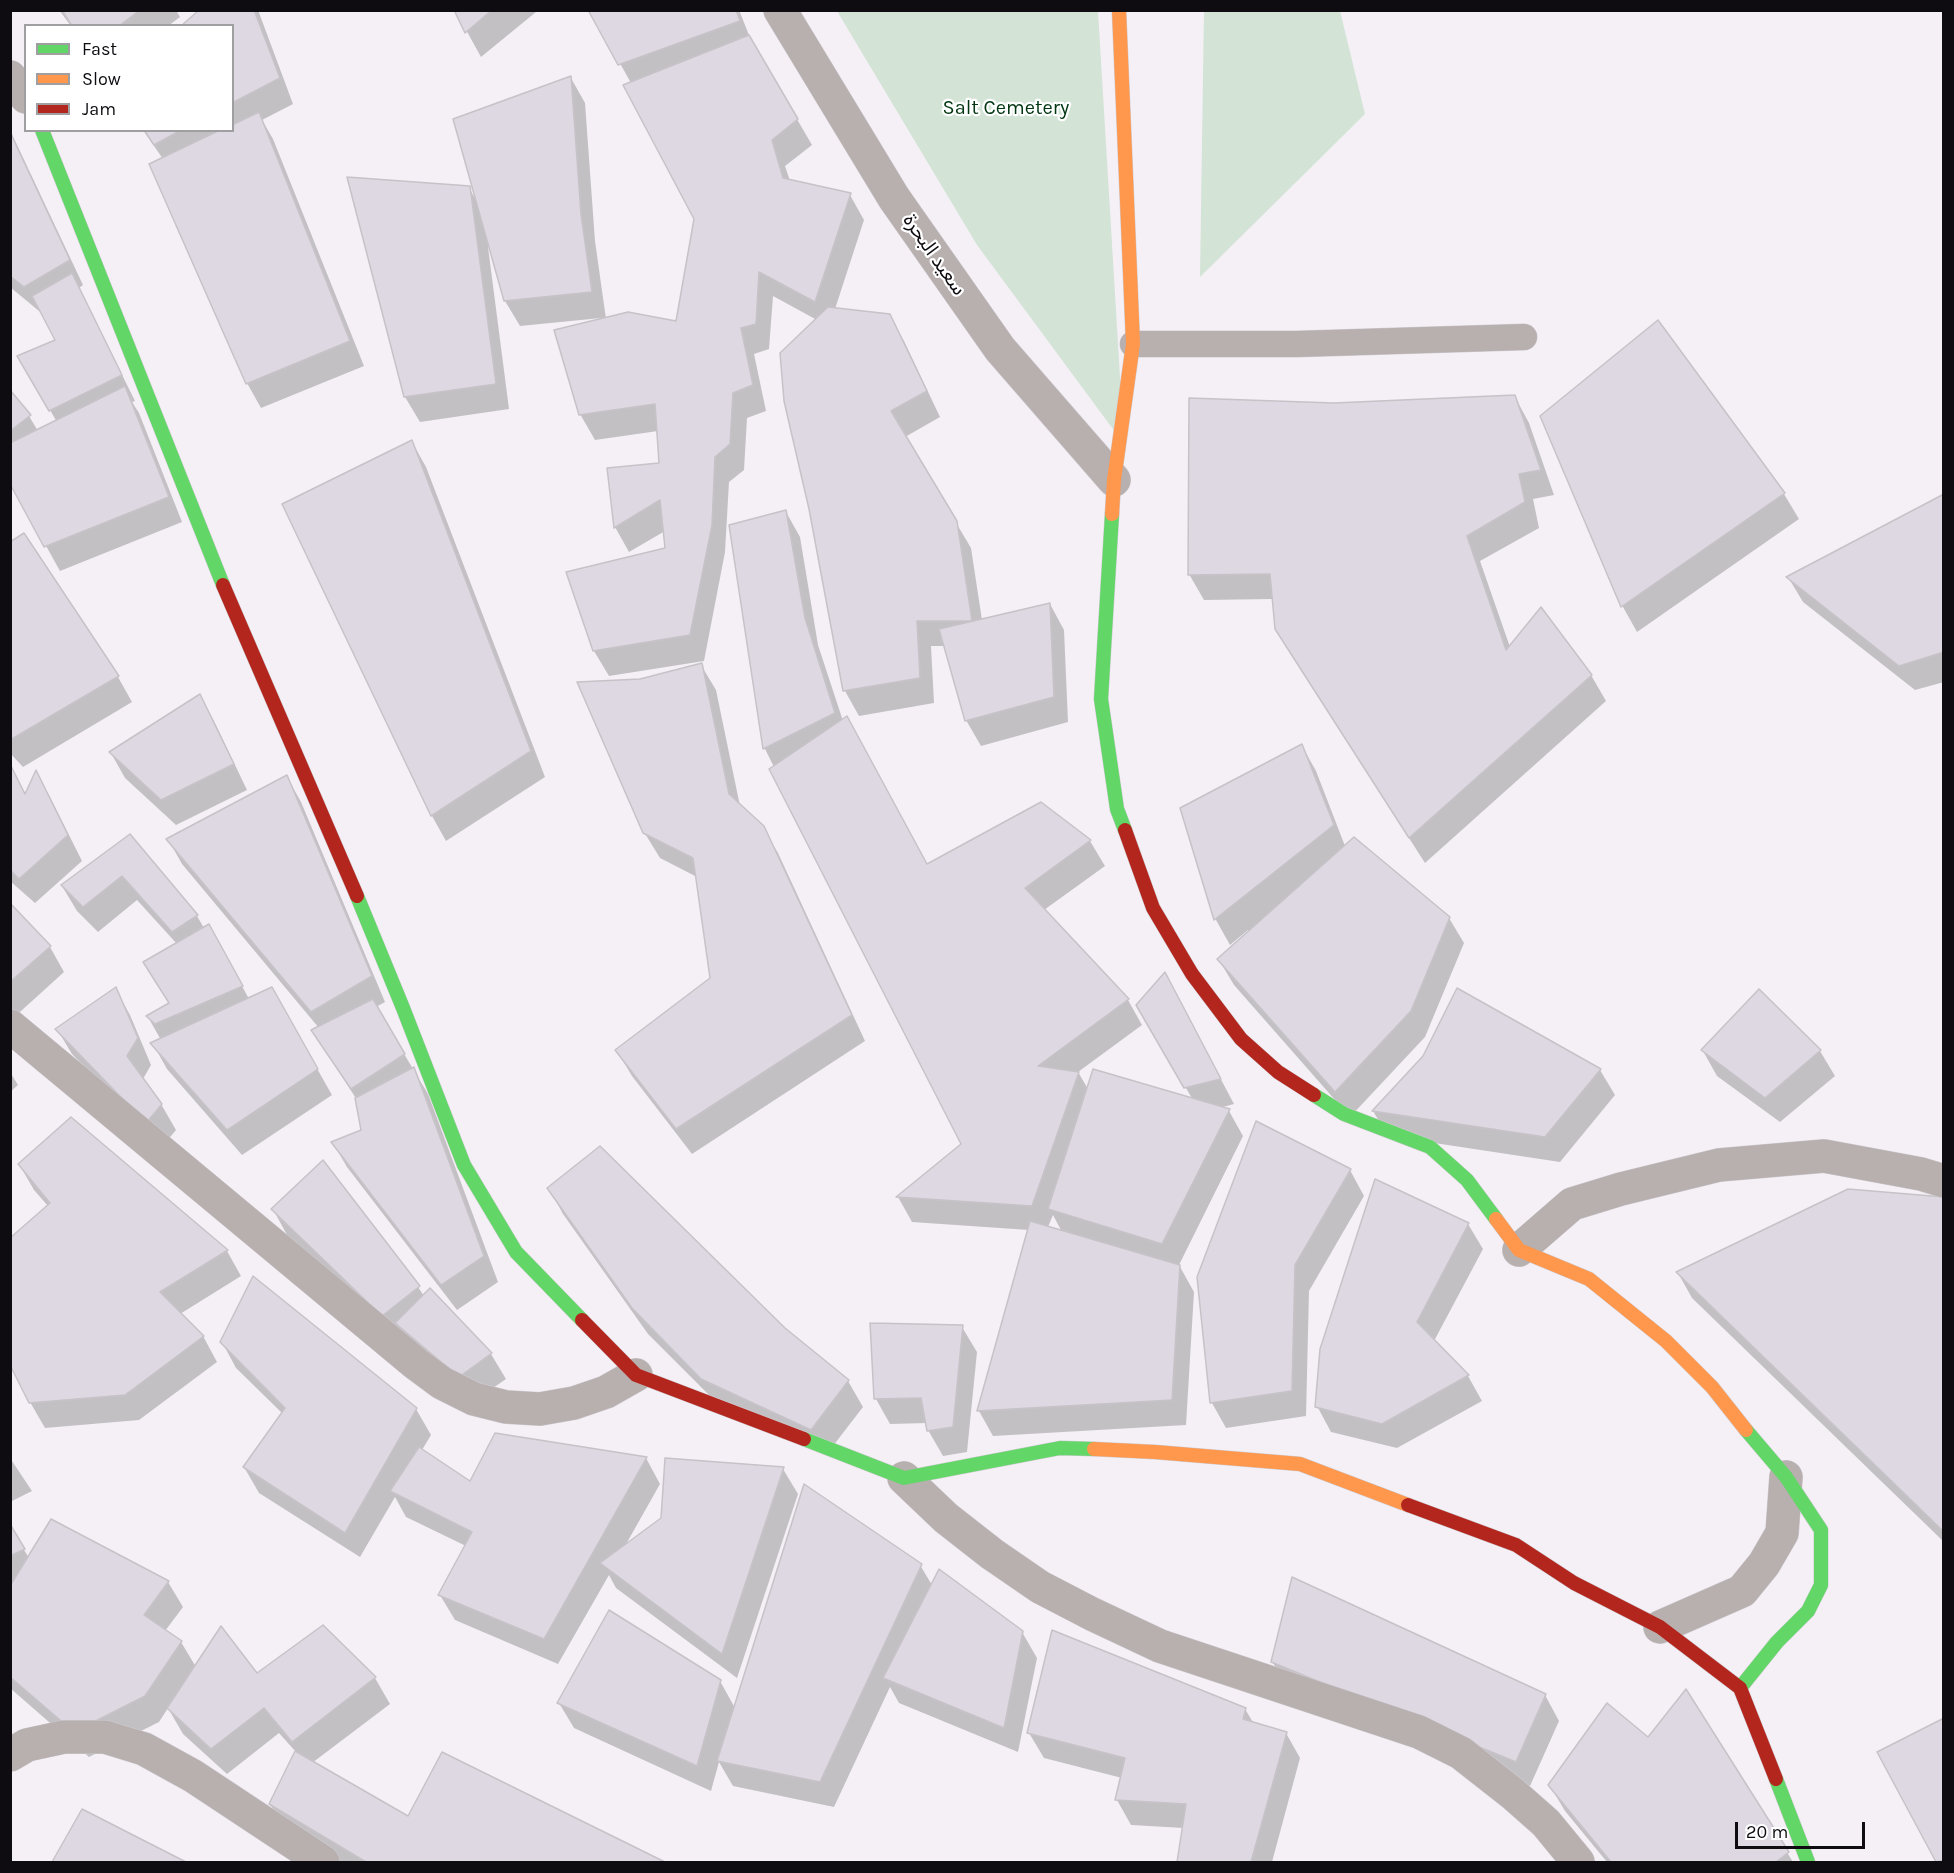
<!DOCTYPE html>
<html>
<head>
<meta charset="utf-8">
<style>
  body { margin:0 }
  #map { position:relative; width:1954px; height:1873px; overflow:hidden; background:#f4f0f6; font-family:Karla,sans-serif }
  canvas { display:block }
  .frame { position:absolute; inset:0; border:12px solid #0f0c11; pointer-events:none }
  .legend { position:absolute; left:24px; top:24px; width:210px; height:108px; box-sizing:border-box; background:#fff; border:2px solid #9f9ea0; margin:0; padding:8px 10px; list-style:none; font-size:18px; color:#0f0c11 }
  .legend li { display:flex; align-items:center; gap:12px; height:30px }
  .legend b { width:30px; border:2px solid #9f9ea0 }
  .scale { position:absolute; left:1735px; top:1822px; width:130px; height:27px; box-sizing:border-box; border:3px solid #0f0c11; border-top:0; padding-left:8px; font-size:18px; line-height:21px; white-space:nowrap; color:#0f0c11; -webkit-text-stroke:4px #fff; paint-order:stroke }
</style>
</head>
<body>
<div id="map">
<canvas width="1954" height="1873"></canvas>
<div class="frame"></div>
<ul class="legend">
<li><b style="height:8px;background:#63d668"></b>Fast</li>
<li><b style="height:8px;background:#ff974d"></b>Slow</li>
<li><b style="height:8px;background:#b3261e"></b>Jam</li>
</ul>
<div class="scale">20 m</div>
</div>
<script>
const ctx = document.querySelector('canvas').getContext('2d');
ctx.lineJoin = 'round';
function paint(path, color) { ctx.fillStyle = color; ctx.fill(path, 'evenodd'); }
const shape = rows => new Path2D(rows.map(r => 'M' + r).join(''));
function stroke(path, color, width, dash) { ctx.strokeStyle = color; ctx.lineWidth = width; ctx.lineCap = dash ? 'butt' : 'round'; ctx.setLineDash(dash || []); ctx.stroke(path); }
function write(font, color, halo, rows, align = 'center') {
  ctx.font = font + ' Karla,"Noto Sans Arabic",sans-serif'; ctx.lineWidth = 4.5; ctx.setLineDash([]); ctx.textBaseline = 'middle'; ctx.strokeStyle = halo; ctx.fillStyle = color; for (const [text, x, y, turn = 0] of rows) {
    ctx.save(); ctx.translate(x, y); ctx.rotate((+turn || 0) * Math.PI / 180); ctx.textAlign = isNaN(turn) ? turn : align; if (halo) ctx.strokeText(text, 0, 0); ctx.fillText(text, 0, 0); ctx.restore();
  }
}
paint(shape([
  [837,11,1098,11,1124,444,977,245],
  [1204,11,1340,11,1365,114,1200,277]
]), '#d3e3d6');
paint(shape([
  [59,10,176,10,180,17,168,26,71,26],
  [201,10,258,10,293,104,262,120,273,139,364,366,261,408,247,383,163,159,143,130,232,130,232,26],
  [455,10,535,10,536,12,481,57],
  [590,10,739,10,751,40,812,145,785,166,790,181,850,195,864,220,835,309,889,315,904,341,940,417,905,437,971,548,982,620,1050,604,1064,630,1068,722,981,746,966,720,945,646,931,646,934,703,859,716,845,691,811,508,817,320,773,296,769,349,754,354,766,411,747,418,744,470,729,482,725,552,704,661,609,676,594,651,667,549,665,531,629,552,615,527,661,464,658,431,595,440,580,414,601,318,520,326,505,301,490,246,488,247,509,409,420,422,405,397,469,188,476,200,571,78,585,103,595,241,606,319,678,322,696,219,631,83],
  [10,130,83,285,79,288,135,401,132,402,139,413,182,522,60,571,10,481,10,392,29,416,38,431,57,422,19,357,57,340,41,310,39,311,10,287],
  [1658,323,1784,494,1799,519,1637,632,1623,607,1542,416],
  [1515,397,1529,423,1554,495,1533,499,1539,528,1480,561,1510,647,1591,675,1606,701,1425,863,1291,654,1273,599,1204,600,1189,574],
  [412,442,426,467,545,777,446,841,432,816,284,504],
  [1944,496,1944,682,1915,690,1803,602,1788,577],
  [786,512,800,537,818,645,843,721,927,865,1041,804,1090,841,1105,866,1044,910,1128,1000,1142,1025,1078,1072,1088,1089,1193,1100,1137,1005,1165,974,1234,1104,1219,1108,1229,1111,1243,1136,1179,1265,1194,1292,1186,1425,993,1436,979,1411,1029,1230,912,1222,898,1197,963,1144,765,749,730,526],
  [1053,1215,1062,1232,1048,1227],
  [23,535,118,677,132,702,23,767,10,753,10,544],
  [701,665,716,690,740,806,762,827,778,853,865,1041,692,1154,632,1076,617,1051,711,979,697,877,660,858,644,832,641,680],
  [200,696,214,721,247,790,176,825,125,778,111,753],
  [1302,746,1316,771,1345,846,1449,918,1464,943,1425,1037,1350,1117,1234,985,1219,960,1250,932,1248,930,1230,945,1216,920,1182,808],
  [10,767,26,795,36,773,50,797,82,861,35,903,10,881],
  [287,777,301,802,385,1002,376,1007,428,1094,498,1282,457,1310,347,1167,333,1143,362,1130,357,1100,313,1031,319,1028,182,864,168,839],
  [129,836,197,916,204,928,223,951,249,999,286,1014,332,1095,242,1155,167,1069,153,1044,161,1040,148,1017,170,1004,145,963,177,944,137,900,98,932,77,911,62,886],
  [10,905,50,947,64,972,10,1021],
  [116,990,130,1015,151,1065,143,1079,161,1104,176,1130,161,1148,72,1054,57,1029],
  [1457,990,1600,1070,1615,1095,1560,1162,1388,1136,1373,1111,1424,1057],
  [1759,991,1820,1051,1835,1076,1780,1122,1717,1076,1703,1051],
  [10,1072,18,1085,10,1092],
  [71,1119,227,1251,241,1276,180,1314,203,1336,217,1362,139,1420,45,1428,30,1402,48,1206,34,1190,19,1164],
  [1350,1170,1364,1196,1309,1291,1306,1416,1226,1428,1212,1403],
  [549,1188,784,1329,848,1381,863,1407,826,1455,718,1404,648,1334,563,1214],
  [1944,1198,1944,1542,1692,1298,1678,1273],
  [273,1209,418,1287,424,1296,491,1354,506,1379,474,1401,398,1341,287,1235],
  [1468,1224,1483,1249,1434,1341,1468,1376,1482,1401,1397,1448,1331,1432,1317,1406],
  [872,1324,962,1327,977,1352,967,1452,943,1456,928,1430,927,1423,890,1424,876,1399],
  [222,1342,416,1409,431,1435,422,1450,470,1483,646,1458,660,1484,625,1546,783,1469,798,1494,737,1678,616,1588,609,1575,558,1664,455,1620,440,1595,466,1546,406,1517,395,1497,360,1557,259,1493,244,1467,283,1414,236,1368],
  [10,1458,32,1491,10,1502],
  [10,1527,29,1558,168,1582,183,1607,165,1631,181,1642,196,1667,257,1675,323,1626,375,1678,390,1704,312,1763,409,1818,443,1754,661,1862,340,1862,285,1829,270,1804,296,1752,279,1733,227,1774,183,1734,168,1708,159,1722,89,1757,10,1688],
  [920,1565,932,1585,1022,1632,1037,1658,1018,1752,899,1703,890,1687,834,1807,733,1786,719,1762,711,1791,574,1728,559,1703,720,1681,735,1708],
  [1272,1661,1545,1695,1559,1721,1530,1786,1287,1687],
  [1686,1691,1793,1862,1607,1862,1565,1811,1550,1786,1649,1739],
  [1245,1709,1254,1724,1286,1733,1300,1758,1272,1862,1179,1862,1184,1828,1131,1825,1117,1800,1122,1778,1044,1758,1029,1733],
  [82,1811,183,1862,54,1862]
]), '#0003');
const building = shape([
  [62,10,140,10,119,26,72,26,62,10],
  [199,10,254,10,280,78,232,103,232,26,181,26,199,10],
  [454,10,492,10,465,33,454,10],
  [588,10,736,10,740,21,618,65,588,10],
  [749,35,798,119,772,140,783,178,851,193,815,302,759,272,756,324,741,328,753,385,733,393,730,444,715,457,712,525,690,635,593,651,566,572,665,548,660,500,614,528,607,468,659,463,655,404,579,415,554,330,628,312,676,321,694,219,623,85,749,35],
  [571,76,581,214,592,292,504,301,453,119,571,76],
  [259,112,350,341,246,384,149,164,220,130,232,130,232,125,259,112],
  [144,130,181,130,154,145,144,130],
  [10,132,70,260,24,287,10,276,10,132],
  [347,177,470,186,496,384,404,397,347,177],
  [72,273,122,375,49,411,17,356,55,340,32,296,72,273],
  [828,307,890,314,927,391,891,411,957,521,972,621,917,621,920,678,843,691,809,509,784,401,780,353,828,307],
  [1658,320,1785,493,1621,607,1540,416,1658,320],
  [125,386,169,497,44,547,10,484,10,443,125,386],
  [10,390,31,415,10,431,10,390],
  [1515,395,1541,470,1519,474,1525,502,1467,536,1506,650,1541,607,1592,675,1409,838,1275,629,1270,574,1188,575,1189,398,1334,403,1515,395],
  [412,440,531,751,431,816,282,504,412,440],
  [1944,494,1944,652,1899,666,1786,577,1944,494],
  [786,510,805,618,835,713,763,749,729,525,786,510],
  [24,533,119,676,10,740,10,542,24,533],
  [1050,603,1054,697,965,721,939,629,1050,603],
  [702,663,729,794,764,826,852,1015,676,1129,615,1050,710,978,693,858,643,833,577,682,640,679,702,663],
  [200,694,234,764,161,800,109,752,200,694],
  [847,716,927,864,1041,802,1091,840,1025,888,1129,999,1038,1066,1079,1072,1032,1206,896,1197,961,1144,769,769,847,716],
  [1302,744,1334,825,1214,920,1180,808,1302,744],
  [10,764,25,794,36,770,68,835,19,879,10,870,10,764],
  [287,775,372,976,311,1012,166,839,287,775],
  [130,834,198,915,172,932,122,876,83,907,61,885,130,834],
  [1354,837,1450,917,1411,1011,1335,1092,1217,959,1354,837],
  [10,903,51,946,10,982,10,903],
  [209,924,243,986,155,1024,146,1016,169,1003,143,962,209,924],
  [1165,972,1221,1079,1184,1088,1136,1005,1165,972],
  [116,987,138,1038,127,1056,162,1104,146,1123,55,1029,116,987],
  [272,987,318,1069,227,1130,150,1043,272,987],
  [1457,988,1601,1069,1545,1137,1372,1111,1423,1056,1457,988],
  [1759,989,1821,1050,1765,1098,1701,1050,1759,989],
  [373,999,405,1054,351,1089,311,1030,373,999],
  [414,1067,484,1256,441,1285,331,1142,361,1130,355,1098,414,1067],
  [1093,1069,1230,1109,1162,1244,1048,1209,1093,1069],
  [71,1117,228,1250,160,1292,204,1336,125,1395,29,1403,10,1365,10,1238,50,1203,18,1164,71,1117],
  [1256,1121,1351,1169,1295,1265,1292,1391,1210,1403,1197,1277,1256,1121],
  [600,1146,785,1328,849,1380,811,1430,701,1379,632,1308,547,1188,600,1146],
  [323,1160,420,1286,382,1316,271,1209,323,1160],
  [1375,1179,1469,1223,1417,1322,1469,1375,1382,1424,1315,1407,1320,1349,1375,1179],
  [1848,1189,1944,1197,1944,1532,1676,1272,1848,1189],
  [1030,1221,1180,1265,1172,1400,977,1411,1030,1221],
  [253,1276,417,1408,345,1533,243,1467,285,1408,220,1342,253,1276],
  [430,1288,492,1353,459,1377,395,1323,430,1288],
  [870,1323,963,1325,953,1427,927,1431,921,1398,874,1399,870,1323],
  [495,1433,647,1457,544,1639,438,1595,472,1532,390,1491,419,1447,470,1481,495,1433],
  [665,1458,784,1467,722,1654,600,1563,661,1518,665,1458],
  [804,1484,922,1564,820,1782,717,1761,804,1484],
  [51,1519,169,1581,144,1615,182,1641,145,1696,74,1732,10,1677,10,1586,51,1519],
  [10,1524,25,1549,10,1556,10,1524],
  [939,1569,1023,1631,1004,1728,883,1678,939,1569],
  [1292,1577,1546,1694,1516,1762,1271,1662,1292,1577],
  [609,1610,721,1680,697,1766,557,1703,609,1610],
  [323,1625,376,1677,292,1742,264,1708,211,1749,167,1708,221,1626,257,1673,323,1625],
  [1052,1630,1246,1708,1243,1719,1287,1732,1251,1862,1177,1862,1186,1804,1115,1800,1125,1758,1027,1733,1052,1630],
  [1686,1689,1789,1852,1776,1862,1611,1862,1548,1785,1607,1703,1648,1737,1686,1689],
  [1944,1718,1944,1860,1936,1862,1877,1752,1944,1718],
  [295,1751,408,1816,442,1752,665,1862,366,1862,269,1804,295,1751],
  [82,1809,186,1862,52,1862,82,1809]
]);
paint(building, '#ded8e2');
stroke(building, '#c6c2c7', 1.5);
const lane = shape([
  [1133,344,1297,344,1524,337]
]);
const street = shape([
  [780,10,894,198,1000,349,1114,480],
  [10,77,26,97],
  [10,1026,415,1363,442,1383,474,1399,506,1407,540,1409,574,1403,606,1392,636,1375],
  [1519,1250,1572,1204,1621,1189,1719,1165,1824,1156,1921,1174,1944,1181],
  [904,1478,946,1518,992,1554,1040,1587,1092,1614,1160,1646,1419,1732,1461,1753,1512,1793,1546,1823,1578,1862],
  [1660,1627,1742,1591,1764,1564,1782,1533,1786,1477],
  [10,1755,27,1745,64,1737,105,1737,144,1749,193,1776,323,1862]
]);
const fast = shape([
  [42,130,223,585],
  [1112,514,1101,699,1117,809,1125,830],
  [357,896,403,1008,464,1165,516,1252,582,1320],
  [1314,1095,1344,1114,1430,1147,1467,1180,1496,1219],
  [804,1439,904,1478,1060,1448,1094,1449],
  [1740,1688,1777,1642,1808,1611,1821,1585,1821,1530,1786,1477,1746,1430],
  [1776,1779,1808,1862]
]);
const slow = shape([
  [1112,514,1114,480,1133,344,1119,10],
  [1496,1219,1519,1250,1589,1279,1666,1341,1712,1387,1746,1430],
  [1094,1449,1155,1452,1300,1464,1408,1505]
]);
const jam = shape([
  [223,585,357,896],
  [1125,830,1153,908,1192,974,1241,1039,1278,1072,1314,1095],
  [582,1320,636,1375,804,1439],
  [1408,1505,1516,1545,1574,1583,1660,1627,1740,1688,1776,1779]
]);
stroke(lane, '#cfccd1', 27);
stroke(street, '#cfccd1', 34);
stroke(fast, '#cfccd1', 15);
stroke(slow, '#cfccd1', 15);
stroke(jam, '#cfccd1', 15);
stroke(lane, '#b8afaf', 26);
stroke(street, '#b8afaf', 33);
stroke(fast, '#63d668', 14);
stroke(slow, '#ff974d', 14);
stroke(jam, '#b3261e', 14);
write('20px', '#013611', '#fff', [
  ["Salt Cemetery",1006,108]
]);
write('20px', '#0f0c11', '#fff', [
  ["سعيد البحرة",934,255,55]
]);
</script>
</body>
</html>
